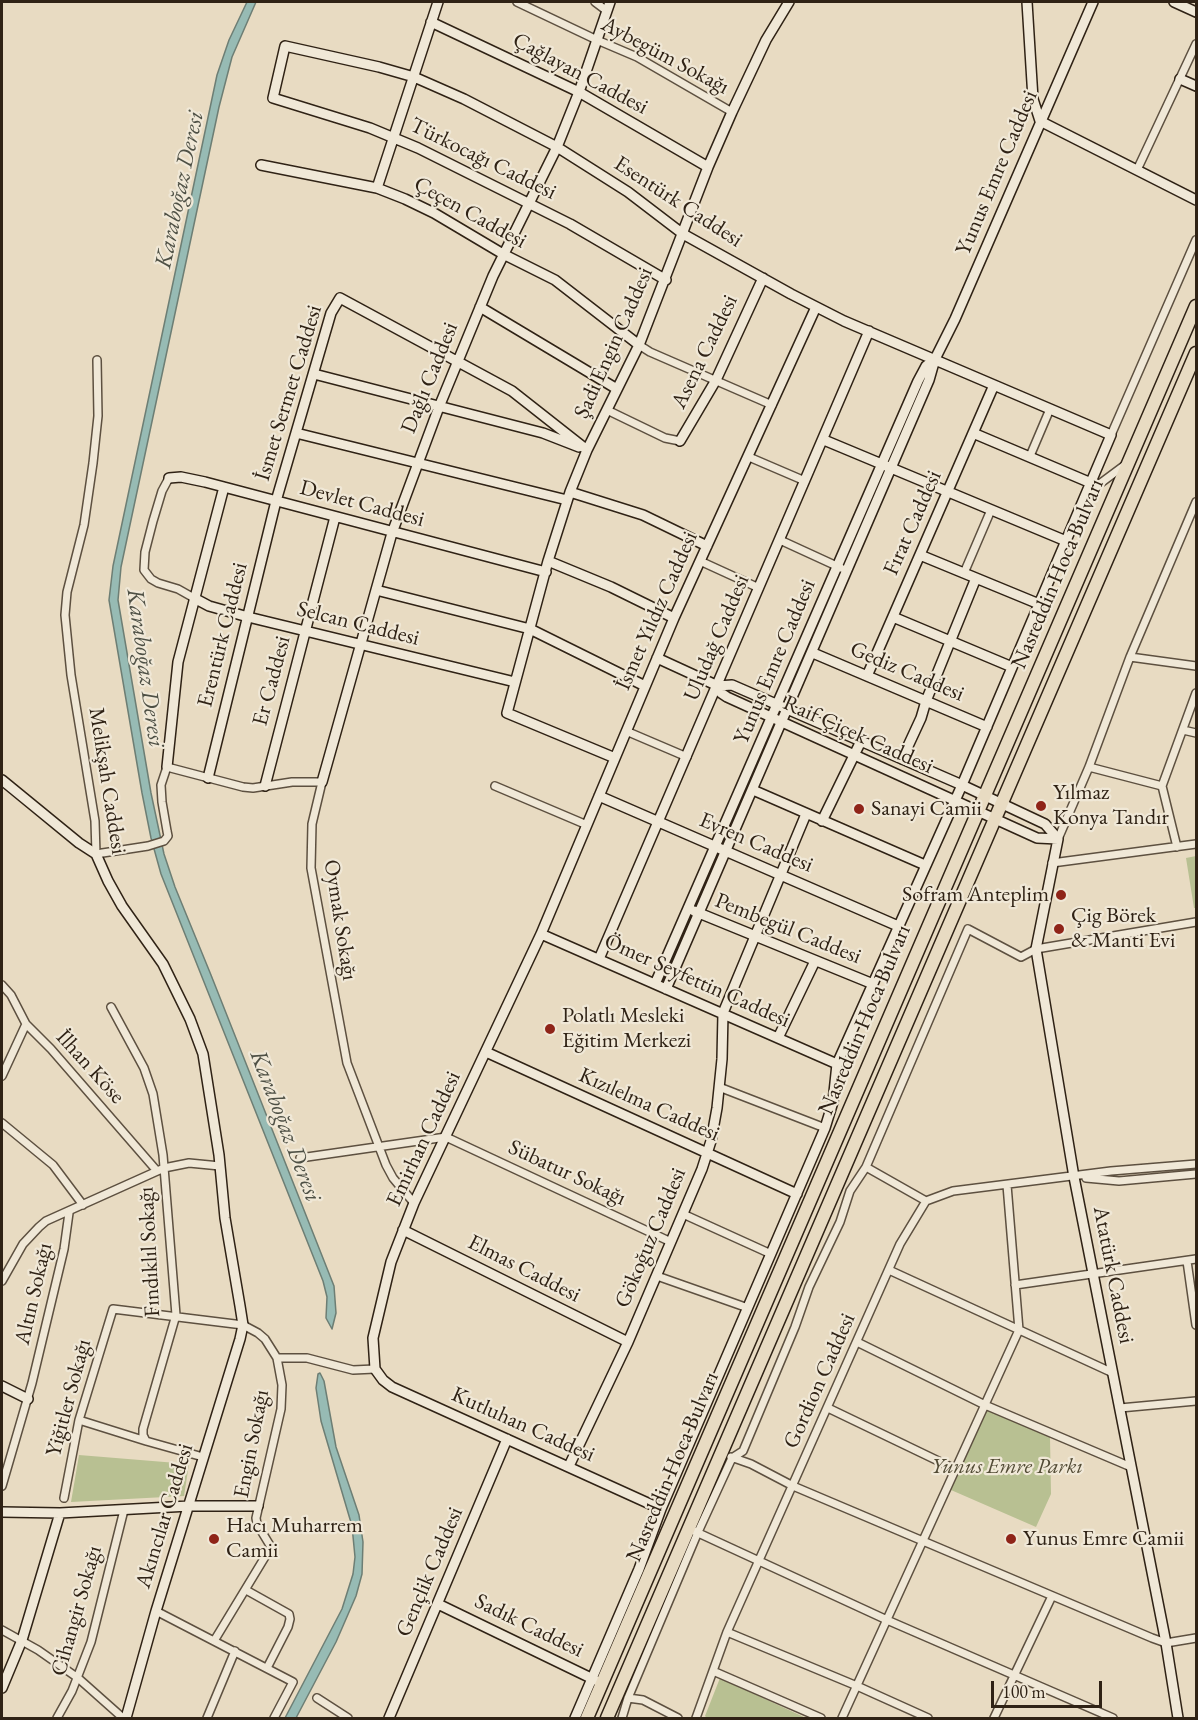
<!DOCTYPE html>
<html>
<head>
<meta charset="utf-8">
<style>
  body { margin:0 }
  #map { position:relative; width:1198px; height:1720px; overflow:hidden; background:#e8dbc2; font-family:"EB Garamond",serif }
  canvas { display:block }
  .frame { position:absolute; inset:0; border:3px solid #2f2215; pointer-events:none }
  .scale { position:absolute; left:991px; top:1681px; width:111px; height:27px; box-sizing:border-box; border:3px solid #2f2215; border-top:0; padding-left:8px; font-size:18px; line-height:21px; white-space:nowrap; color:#2f2215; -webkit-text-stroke:4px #f0e8d7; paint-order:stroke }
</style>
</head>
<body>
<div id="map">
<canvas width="1198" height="1720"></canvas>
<div class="frame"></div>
<div class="scale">100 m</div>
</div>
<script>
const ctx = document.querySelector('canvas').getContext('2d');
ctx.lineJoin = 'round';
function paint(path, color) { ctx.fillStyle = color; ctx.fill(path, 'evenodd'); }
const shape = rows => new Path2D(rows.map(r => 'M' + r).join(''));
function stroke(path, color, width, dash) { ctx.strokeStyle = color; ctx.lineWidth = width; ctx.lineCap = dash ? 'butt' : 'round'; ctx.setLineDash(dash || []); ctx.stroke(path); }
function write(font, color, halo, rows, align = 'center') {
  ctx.font = font + ' "EB Garamond",serif'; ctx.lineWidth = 4.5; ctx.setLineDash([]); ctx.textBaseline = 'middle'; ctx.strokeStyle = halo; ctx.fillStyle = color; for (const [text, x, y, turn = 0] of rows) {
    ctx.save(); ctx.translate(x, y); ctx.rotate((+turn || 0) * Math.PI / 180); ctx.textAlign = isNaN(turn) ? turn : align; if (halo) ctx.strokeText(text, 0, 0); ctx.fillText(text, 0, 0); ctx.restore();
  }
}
paint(shape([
  [1196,856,1196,908,1194,908,1186,858],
  [987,1409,1050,1437,1051,1494,1036,1527,951,1490],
  [79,1455,189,1464,184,1496,71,1502],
  [720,1678,806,1718,707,1718,705,1716]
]), '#b8c092');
const water = shape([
  [247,2,256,2,232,57,219,107,121,567,118,600,151,793,164,854,175,887,211,975,334,1286,336,1313,332,1329,326,1318,327,1297,323,1281,161,874,151,838,142,793,109,600,113,566,217,75,229,40,247,2],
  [320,1373,324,1381,336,1447,359,1515,363,1542,362,1574,356,1596,336,1642,296,1718,285,1718,342,1609,353,1574,355,1557,352,1526,321,1421,316,1388,318,1374,320,1373]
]);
paint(water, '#97bbb4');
stroke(water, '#6d7e74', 1.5);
const street = shape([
  [517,2,597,40,637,57,732,112],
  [595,2,607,11],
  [1137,170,1196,44],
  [639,345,650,352,772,405],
  [97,360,98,416,93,463,84,525,67,592,65,615,71,675,95,821,96,854,148,846,164,841,168,836,167,831,162,802,161,785,167,767,243,787,253,788,292,782,322,782,312,824,311,868,347,1063,386,1165,393,1178,414,1203],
  [607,410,665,438,680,441],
  [1111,435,1196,240],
  [1030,456,1050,409],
  [749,457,805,481],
  [169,478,162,491,153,521,145,552,144,570,151,579,158,583,178,589,194,598],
  [1086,494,1125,465],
  [780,540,841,568],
  [700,561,759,588],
  [964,573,991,510],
  [1130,657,1196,666],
  [1183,730,1196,733],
  [626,731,687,757],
  [1089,767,1162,786],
  [495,786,587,825],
  [1058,839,1089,767,1130,657,1196,502],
  [1177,847,1162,786,1196,693],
  [1052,863,1196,844],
  [2,985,11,995,26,1024,51,1049,157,1171],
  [111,1007,144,1068,153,1094,163,1155,176,1315,143,1429,143,1435,146,1441,203,1457],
  [2,1076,26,1024],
  [719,1087,825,1128],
  [2,1123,53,1165,83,1205],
  [300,1158,446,1137,671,1242],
  [1086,1178,1119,1181,1196,1174],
  [926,1201,866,1167,968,929,1021,957,1036,949,1196,922],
  [683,1214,771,1254],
  [1187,1261,1196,1325],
  [889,1270,1113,1373],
  [657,1276,748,1308],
  [2,1281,23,1244,39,1227,46,1221,164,1168,189,1163,220,1166],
  [1015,1285,1196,1259],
  [857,1342,985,1405,1131,1467],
  [277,1358,307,1358,353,1370,375,1369],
  [828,1408,955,1469],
  [1120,1408,1196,1401],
  [79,1420,146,1441],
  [731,1457,751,1464,793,1486,1152,1638,1166,1643,1196,1638],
  [2,1486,32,1383,64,1249,69,1213],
  [64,1498,79,1420,113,1309,243,1325,258,1333,265,1339,277,1358,282,1385,281,1409,256,1518,257,1524,271,1547,214,1641],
  [694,1531,887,1620,1113,1718],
  [246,1590,289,1614,290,1619,288,1627,267,1668],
  [156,1611,293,1682,274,1718],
  [2,1630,38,1650,78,1678,123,1718],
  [727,1632,857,1686,928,1718],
  [713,1671,821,1718],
  [317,1698,348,1718],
  [628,1698,643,1700,678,1718],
  [57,1718,72,1691,91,1642,124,1510],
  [207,1718,235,1651],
  [622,1718,628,1698,698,1532,732,1458,743,1451,795,1327,809,1287,840,1222,850,1191,866,1167],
  [696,1718,727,1632,900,1244,926,1201,953,1191,1111,1171,1196,1164],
  [842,1718,1019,1330,1007,1185],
  [994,1718,1052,1596]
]);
const secondary = shape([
  [1027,2,1033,99,1040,121,1196,200],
  [1174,2,1196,12],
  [431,22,579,92,708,167],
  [1180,79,1196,86],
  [261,165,377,188,405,199,434,213,503,254,555,280,639,345],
  [377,188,438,2],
  [480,307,617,389],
  [314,374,543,433,579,447],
  [296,433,567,500],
  [973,433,1091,483],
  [824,440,1066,541],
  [680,441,716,380,763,278],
  [169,478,181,477,205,482,546,572],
  [570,492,643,515,707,546],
  [920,555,1039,604],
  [548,561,611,587,674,618],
  [376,590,530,629,645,686],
  [194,598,209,606,248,617,515,682],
  [893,617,1012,667],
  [813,653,987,727],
  [657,658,718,686,732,685,962,785,1045,824,1058,839],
  [867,676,994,385],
  [718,686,721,693,727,697,1037,838,1058,839],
  [615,758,507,713,548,561,570,492,587,450,639,345,708,167,732,112,766,40,789,2],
  [902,759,921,718,926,701,976,578],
  [167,767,178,662,224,487],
  [208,778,276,501,331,313,340,298,512,391,587,450],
  [2,780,79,843,96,854,108,881,122,906,163,964,190,1019,203,1054,219,1155,225,1218,240,1306,243,1325,240,1339,156,1611,126,1718],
  [322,782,392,533,439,407,493,276,557,147,579,92,610,2],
  [265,786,335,517],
  [753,790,925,865],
  [599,796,898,926],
  [822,821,861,741],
  [1058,839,1036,949,1074,1177,1166,1643,1178,1718],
  [694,911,873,984],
  [541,934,837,1064],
  [599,959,869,331],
  [655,984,918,381,926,366,935,359],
  [666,989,929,380,935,359,955,319,1093,2],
  [778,1038,815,961],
  [486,1052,797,1194],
  [403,1230,628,1342],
  [2,1386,28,1399],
  [569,1466,628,1342,702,1169,711,1141,717,1108,722,1059,723,1013,806,814],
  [661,1509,392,1387,383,1380,375,1369,373,1338,391,1262,414,1203,541,934,674,618,816,307],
  [2,1512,60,1513,189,1506,258,1506],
  [438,1604,595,1680],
  [2,1688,22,1640,60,1513],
  [389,1718,507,1439],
  [575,1718,639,1569,661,1509,825,1128,833,1102,837,1064,962,785,1111,435,844,321,791,294,683,234,628,192,557,147,464,99,414,77,379,67,285,46,273,98,370,128,418,148,570,224,666,280]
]);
const highway = shape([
  [587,1718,1196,306],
  [607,1718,1196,353]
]);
stroke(street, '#5d5040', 10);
stroke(secondary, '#2f2215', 12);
stroke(highway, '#2f2215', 15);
stroke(street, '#f0e8d7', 7);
stroke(secondary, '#f0e8d7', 9);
stroke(highway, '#e8dbc2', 12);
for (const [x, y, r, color] of [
  [1041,806,6,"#8f2418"],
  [859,809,6,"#8f2418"],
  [1061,895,6,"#8f2418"],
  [1059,929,6,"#8f2418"],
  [550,1029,6,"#8f2418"],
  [214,1539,6,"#8f2418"],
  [1011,1539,6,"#8f2418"]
]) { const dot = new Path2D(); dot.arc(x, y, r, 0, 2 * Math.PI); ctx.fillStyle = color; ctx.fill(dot); stroke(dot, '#f0e8d7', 2); }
write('22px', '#2f2215', '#f0e8d7', [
  ["Aybegüm Sokağı",665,56,28],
  ["Çağlayan Caddesi",580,74,28],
  ["Türkocağı Caddesi",483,159,26],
  ["Yunus Emre Caddesi",997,173,-67],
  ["Esentürk Caddesi",678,202,33],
  ["Çeçen Caddesi",470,213,29],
  ["Şadi Engin Caddesi",614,343,-66],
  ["Asena Caddesi",705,352,-64],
  ["Dağlı Caddesi",430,378,-68],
  ["İsmet Sermet Caddesi",289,393,-73],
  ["Devlet Caddesi",362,504,15],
  ["Fırat Caddesi",913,523,-66],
  ["Nasreddin Hoca Bulvarı",1058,574,-67],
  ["İsmet Yıldız Caddesi",657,611,-66],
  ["Selcan Caddesi",358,624,14],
  ["Erentürk Caddesi",223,635,-76],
  ["Uludağ Caddesi",717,638,-67],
  ["Yunus Emre Caddesi",775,662,-67],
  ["Gediz Caddesi",907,672,23],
  ["Er Caddesi",272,681,-75],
  ["Raif Çiçek Caddesi",858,735,24],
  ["Melikşah Caddesi",107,781,81],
  ["Evren Caddesi",756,843,23],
  ["Oymak Sokağı",340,920,81],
  ["Pembegül Caddesi",788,929,22],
  ["Ömer Seyfettin Caddesi",697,981,24],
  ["Nasreddin Hoca Bulvarı",865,1020,-67],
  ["İlhan Köse",90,1067,48],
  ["Kızılelma Caddesi",649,1105,24],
  ["Emirhan Caddesi",424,1139,-65],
  ["Sübatur Sokağı",567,1173,25],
  ["Gökoğuz Caddesi",651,1238,-67],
  ["Fındıklıl Sokağı",150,1252,-93],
  ["Elmas Caddesi",524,1269,27],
  ["Atatürk Caddesi",1113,1275,79],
  ["Altın Sokağı",34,1294,-77],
  ["Gordion Caddesi",820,1381,-66],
  ["Yiğitler Sokağı",69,1398,-75],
  ["Kutluhan Caddesi",523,1425,24],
  ["Engin Sokağı",252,1444,-79],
  ["Nasreddin Hoca Bulvarı",673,1467,-67],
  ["Akıncılar Caddesi",165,1516,-73],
  ["Gençlik Caddesi",430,1572,-67],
  ["Cihangir Sokağı",77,1611,-74],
  ["Sadık Caddesi",529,1626,26]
]);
write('22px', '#2f2215', '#f0e8d7', [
  ["Yılmaz",1053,793],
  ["Konya Tandır",1053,818],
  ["Sanayi Camii",871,809],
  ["Sofram Anteplim",1049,895,"right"],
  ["Çig Börek",1071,916],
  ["& Manti Evi",1071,941],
  ["Polatlı Mesleki",562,1016],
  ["Eğitim Merkezi",562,1041],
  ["Hacı Muharrem",226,1526],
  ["Camii",226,1551],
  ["Yunus Emre Camii",1023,1539]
], 'left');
write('italic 22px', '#514a34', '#f0e8d7', [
  ["Yunus Emre Parkı",1007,1467]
]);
write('italic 24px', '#4e5045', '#f0e8d7', [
  ["Karaboğaz Deresi",180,190,-78],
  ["Karaboğaz Deresi",145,668,82],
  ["Karaboğaz Deresi",285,1126,69]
]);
</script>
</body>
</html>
